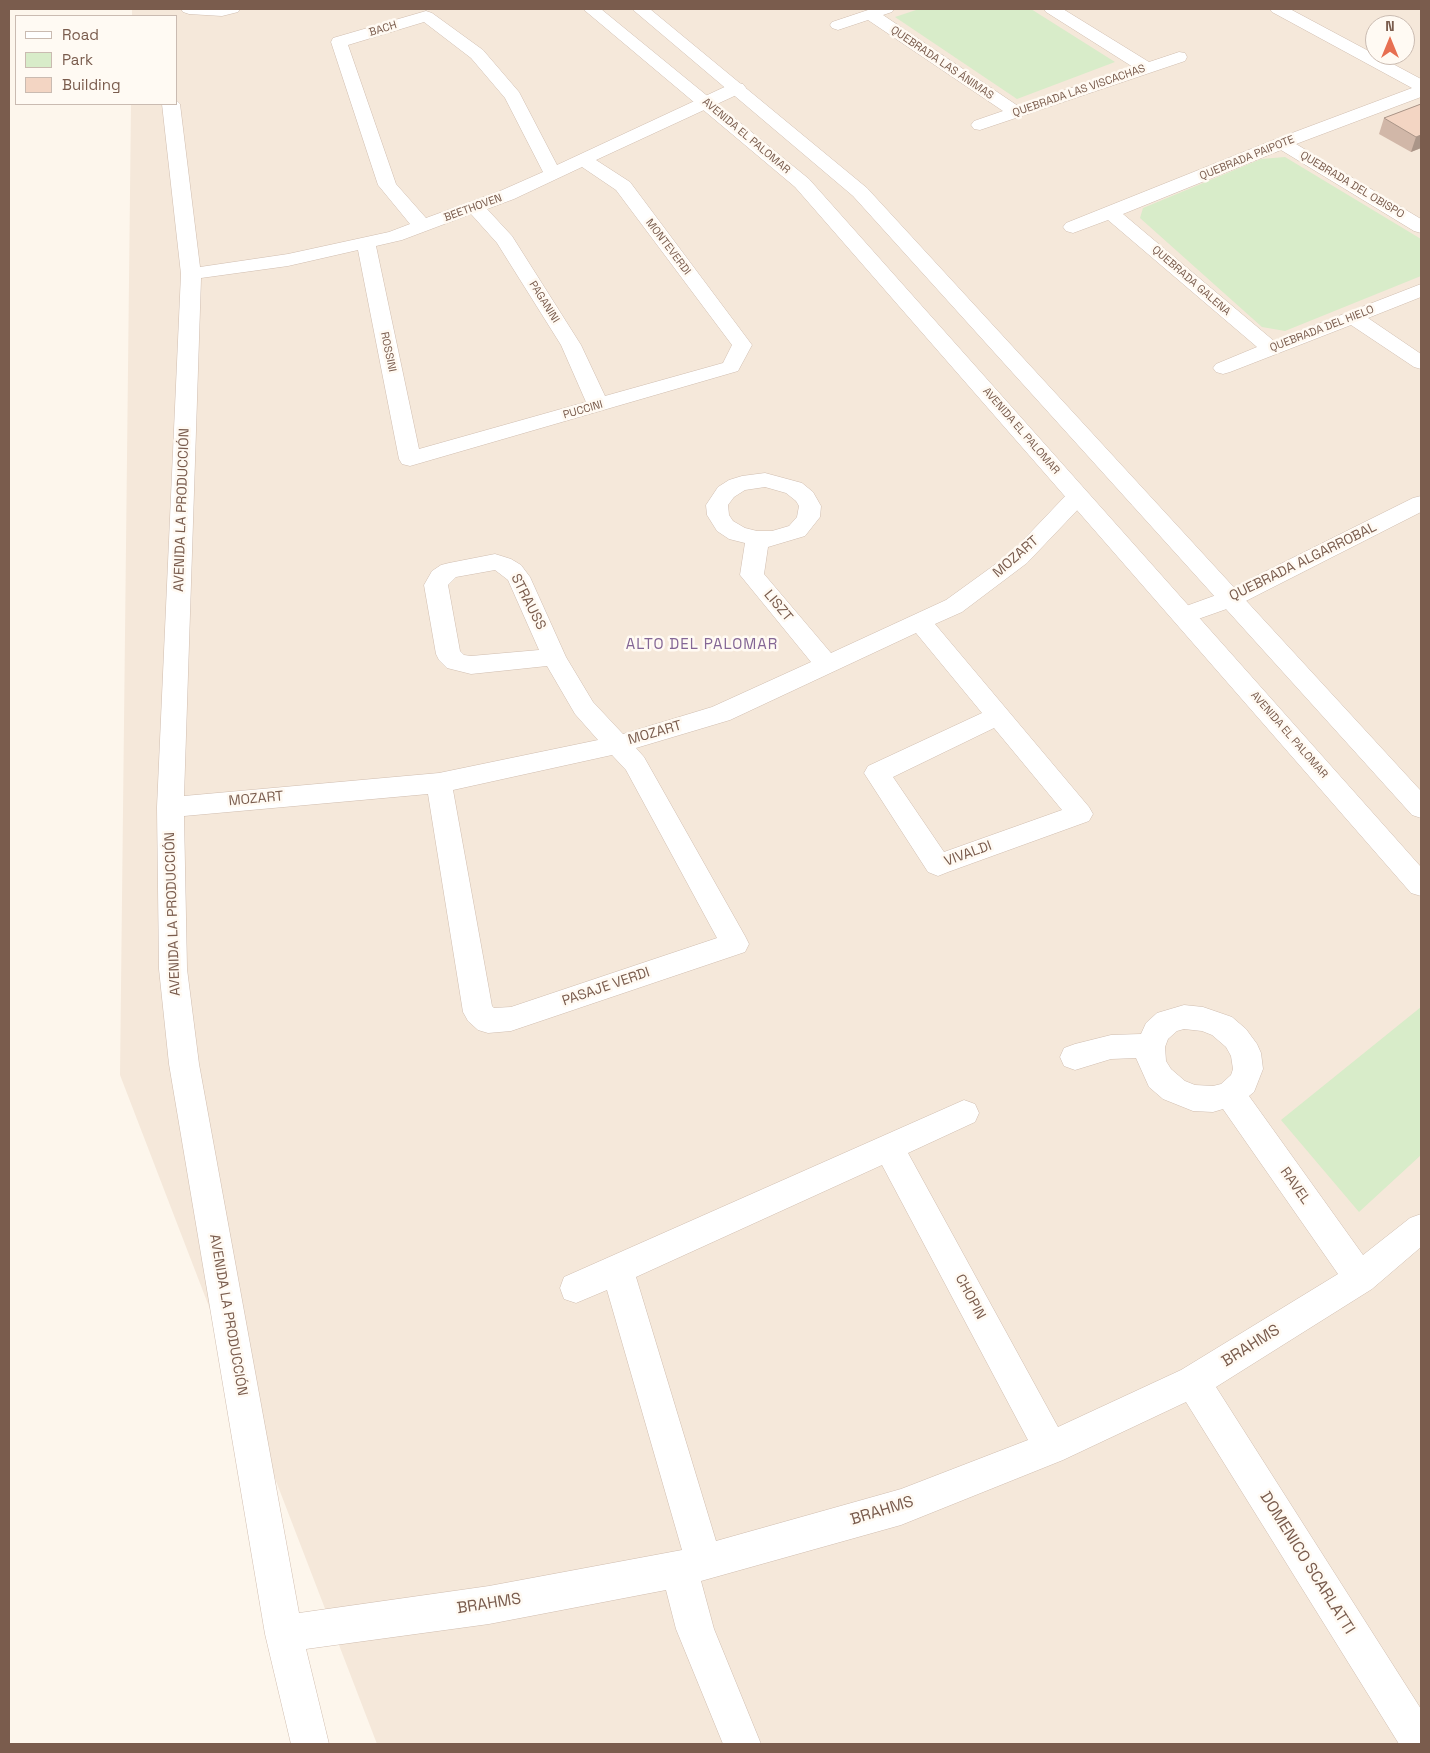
<!DOCTYPE html>
<html>
<head>
<meta charset="utf-8">
<style>
  body { margin:0 }
  #map { position:relative; width:1430px; height:1753px; overflow:hidden; background:#fdf6ec; font-family:"Space Grotesk",sans-serif }
  canvas { display:block }
  .frame { position:absolute; inset:0; border:10px solid #7a5c4d; pointer-events:none }
  .legend { position:absolute; left:15px; top:15px; width:162px; height:90px; box-sizing:border-box; background:#fffaf3; border:1px solid #cabbb1; margin:0; padding:6px 9px; list-style:none; font-size:15px; color:#7a5c4d }
  .legend li { display:flex; align-items:center; gap:10px; height:25px }
  .legend b { width:25px; border:1px solid #cabbb1 }
  .north { position:absolute; left:1365px; top:15px; width:50px; height:50px; box-sizing:border-box; background:#fffaf3; border:1px solid #cabbb1; border-radius:50%; rotate:0deg; font-size:14px; font-weight:700; line-height:20px; text-align:center; color:#7a5c4d }
  .north::after { content:''; display:block; margin:auto; width:18px; height:22px; background:#e76f51; clip-path:polygon(50% 0,100% 100%,50% 72%,0 100%) }
</style>
</head>
<body>
<div id="map">
<canvas width="1430" height="1753"></canvas>
<div class="frame"></div>
<ul class="legend">
<li><b style="height:6px;background:#fff"></b>Road</li>
<li><b style="height:14px;background:#d8ecc9"></b>Park</li>
<li><b style="height:14px;background:#f3d5c3"></b>Building</li>
</ul>
<div class="north">N</div>
</div>
<script>
const ctx = document.querySelector('canvas').getContext('2d');
ctx.lineJoin = 'round';
function paint(path, color) { ctx.fillStyle = color; ctx.fill(path, 'evenodd'); }
const shape = rows => new Path2D(rows.map(r => 'M' + r).join(''));
function stroke(path, color, width, dash) { ctx.strokeStyle = color; ctx.lineWidth = width; ctx.lineCap = dash ? 'butt' : 'round'; ctx.setLineDash(dash || []); ctx.stroke(path); }
function write(font, color, halo, rows, align = 'center') {
  ctx.font = font + ' "Space Grotesk",sans-serif'; ctx.lineWidth = 5; ctx.setLineDash([]); ctx.textBaseline = 'middle'; ctx.strokeStyle = halo; ctx.fillStyle = color; for (const [text, x, y, turn = 0] of rows) {
    ctx.save(); ctx.translate(x, y); ctx.rotate((+turn || 0) * Math.PI / 180); ctx.textAlign = isNaN(turn) ? turn : align; if (halo) ctx.strokeText(text, 0, 0); ctx.fillText(text, 0, 0); ctx.restore();
  }
}
paint(shape([
  [132,9,1421,9,1421,1744,377,1744,120,1075,131,104,176,104,176,16,132,16],
  [1375,25,1405,25,1405,55,1375,55]
]), '#f5e8da');
paint(shape([
  [919,9,1031,9,1115,62,1017,99,895,17],
  [1285,157,1421,239,1421,276,1285,331,1262,327,1140,218,1143,208,1261,159],
  [1421,1007,1421,1155,1359,1212,1281,1120]
]), '#d8ecc9');
const minor = shape([
  [181,9,240,9,238,12,222,16,189,14,183,12,181,9],
  [871,9,894,9,892,12,883,15,1018,106,1133,67,1046,12,1044,9,1063,9,1149,62,1179,52,1185,53,1187,57,1185,61,980,130,974,129,971,125,974,121,1003,111,868,20,838,30,832,28,830,25,832,22,871,9],
  [1270,9,1290,9,1421,79,1421,97,1296,144,1421,219,1421,233,1414,231,1281,150,1123,214,1274,341,1421,284,1421,297,1368,318,1421,354,1421,369,1414,367,1351,325,1230,372,1223,374,1216,372,1213,368,1216,364,1257,347,1108,220,1073,233,1066,231,1063,227,1066,223,1276,139,1412,88,1272,12,1270,9],
  [426,11,432,13,483,50,519,92,557,165,731,84,737,83,743,84,746,88,743,92,596,160,630,182,752,345,738,371,410,466,402,464,399,459,358,250,288,266,201,278,184,796,439,773,598,740,575,714,547,666,471,674,447,668,439,660,436,654,424,585,432,571,441,565,449,563,495,554,511,559,521,565,530,577,566,657,593,702,623,734,712,707,811,662,740,575,745,543,729,539,717,531,707,515,706,505,718,487,729,480,742,476,765,473,802,483,813,492,821,506,820,517,805,536,768,547,764,574,831,653,946,600,1011,553,1070,491,1078,489,1086,491,1089,496,1086,501,1027,563,962,612,935,624,1089,807,1093,814,1089,821,948,872,938,876,928,872,864,773,868,766,982,713,916,633,730,720,636,748,644,757,745,936,749,944,745,952,511,1031,488,1033,478,1030,468,1021,463,1012,428,794,184,816,187,969,199,1064,299,1613,489,1586,682,1550,607,1290,576,1303,564,1299,560,1288,564,1277,964,1100,975,1104,979,1113,975,1122,908,1153,1058,1427,1181,1370,1338,1274,1223,1109,1213,1112,1193,1111,1163,1099,1149,1087,1136,1058,1111,1059,1075,1070,1064,1066,1060,1057,1064,1048,1075,1044,1111,1035,1141,1034,1146,1023,1157,1013,1184,1005,1203,1007,1232,1017,1246,1029,1257,1044,1261,1053,1263,1069,1254,1092,1249,1096,1363,1255,1410,1218,1421,1214,1421,1247,1372,1289,1216,1387,1421,1709,1421,1744,1399,1744,1186,1402,1063,1460,901,1525,701,1581,714,1629,761,1744,723,1744,676,1629,666,1590,489,1624,306,1649,329,1744,291,1744,265,1634,169,1064,159,969,157,807,181,274,162,104,176,104,176,100,180,104,200,267,288,254,389,232,410,224,378,185,331,42,333,38,426,11],
  [424,22,471,58,505,98,543,172,500,191,426,218,396,184,348,45,424,22],
  [582,167,616,190,732,345,723,363,605,396,581,345,512,236,487,209,514,199,582,167],
  [471,214,497,243,561,345,586,402,419,449,376,246,402,240,471,214],
  [765,487,786,493,796,501,799,506,797,517,789,526,772,531,757,531,745,528,733,521,729,515,728,505,734,497,745,490,765,487],
  [495,570,508,580,539,650,471,656,464,655,460,651,448,585,456,577,495,570],
  [994,728,1062,810,944,852,893,777,994,728],
  [612,755,626,770,717,938,511,1007,494,1008,492,1006,453,790,612,755],
  [1184,1029,1202,1031,1212,1035,1226,1047,1231,1056,1233,1069,1231,1075,1221,1084,1213,1086,1195,1085,1185,1081,1171,1069,1166,1061,1165,1047,1168,1039,1177,1031,1184,1029],
  [882,1165,1028,1440,901,1489,716,1541,636,1277,882,1165],
  [1421,496,1421,512,1238,605,1184,624,1175,622,1172,616,1175,610,1222,593,1413,498,1421,496]
]);
const tertiary = shape([
  [583,9,601,9,809,179,1421,867,1421,896,1411,893,795,187,583,9],
  [632,9,650,9,867,188,1421,791,1421,818,1412,815,853,196,632,9]
]);
stroke(minor, '#d1beb0', 1);
stroke(tertiary, '#d1beb0', 1);
paint(minor, '#fff');
paint(tertiary, '#fff');
paint(shape([
  [1421,104,1421,148,1411,152,1379,134,1384,118]
]), '#d1b7a8');
paint(shape([
  [1421,135,1421,148,1411,152,1416,137]
]), '#aa9588');
const building = shape([
  [1421,104,1421,135,1416,137,1384,118,1421,104]
]);
paint(building, '#f3d5c3');
stroke(building, '#aa9588', 1);
write('11px', '#7a5c4d', '#fffaf3', [
  ["BACH",383,29,-17],
  ["QUEBRADA LAS ÁNIMAS",942,63,34],
  ["QUEBRADA LAS VISCACHAS",1079,91,-19],
  ["AVENIDA EL PALOMAR",746,136,40],
  ["QUEBRADA PAIPOTE",1247,158,-22],
  ["QUEBRADA DEL OBISPO",1352,185,31],
  ["BEETHOVEN",473,208,-20],
  ["MONTEVERDI",668,247,53],
  ["QUEBRADA GALENA",1191,281,41],
  ["PAGANINI",544,302,58],
  ["QUEBRADA DEL HIELO",1322,329,-21],
  ["ROSSINI",388,352,78],
  ["PUCCINI",583,410,-16],
  ["AVENIDA EL PALOMAR",1021,431,49],
  ["AVENIDA EL PALOMAR",1289,735,49]
]);
write('14px', '#7a5c4d', '#fffaf3', [
  ["AVENIDA LA PRODUCCIÓN",182,510,-88],
  ["MOZART",1016,557,-41],
  ["QUEBRADA ALGARROBAL",1303,562,-26],
  ["STRAUSS",528,602,63],
  ["LISZT",778,606,50],
  ["MOZART",655,733,-16],
  ["MOZART",256,799,-5],
  ["VIVALDI",968,854,-20],
  ["AVENIDA LA PRODUCCIÓN",173,914,-92],
  ["PASAJE VERDI",606,987,-19],
  ["RAVEL",1295,1186,55],
  ["CHOPIN",970,1297,62],
  ["AVENIDA LA PRODUCCIÓN",228,1315,80]
]);
ctx.letterSpacing = '1px';
write('15px', '#846695', '#fffaf3', [
  ["ALTO DEL PALOMAR",702,645]
]);
ctx.letterSpacing = '0px';
write('16px', '#7a5c4d', '#fffaf3', [
  ["BRAHMS",1251,1346,-32],
  ["BRAHMS",882,1511,-17],
  ["DOMENICO SCARLATTI",1307,1563,58],
  ["BRAHMS",489,1604,-9]
]);
</script>
</body>
</html>
